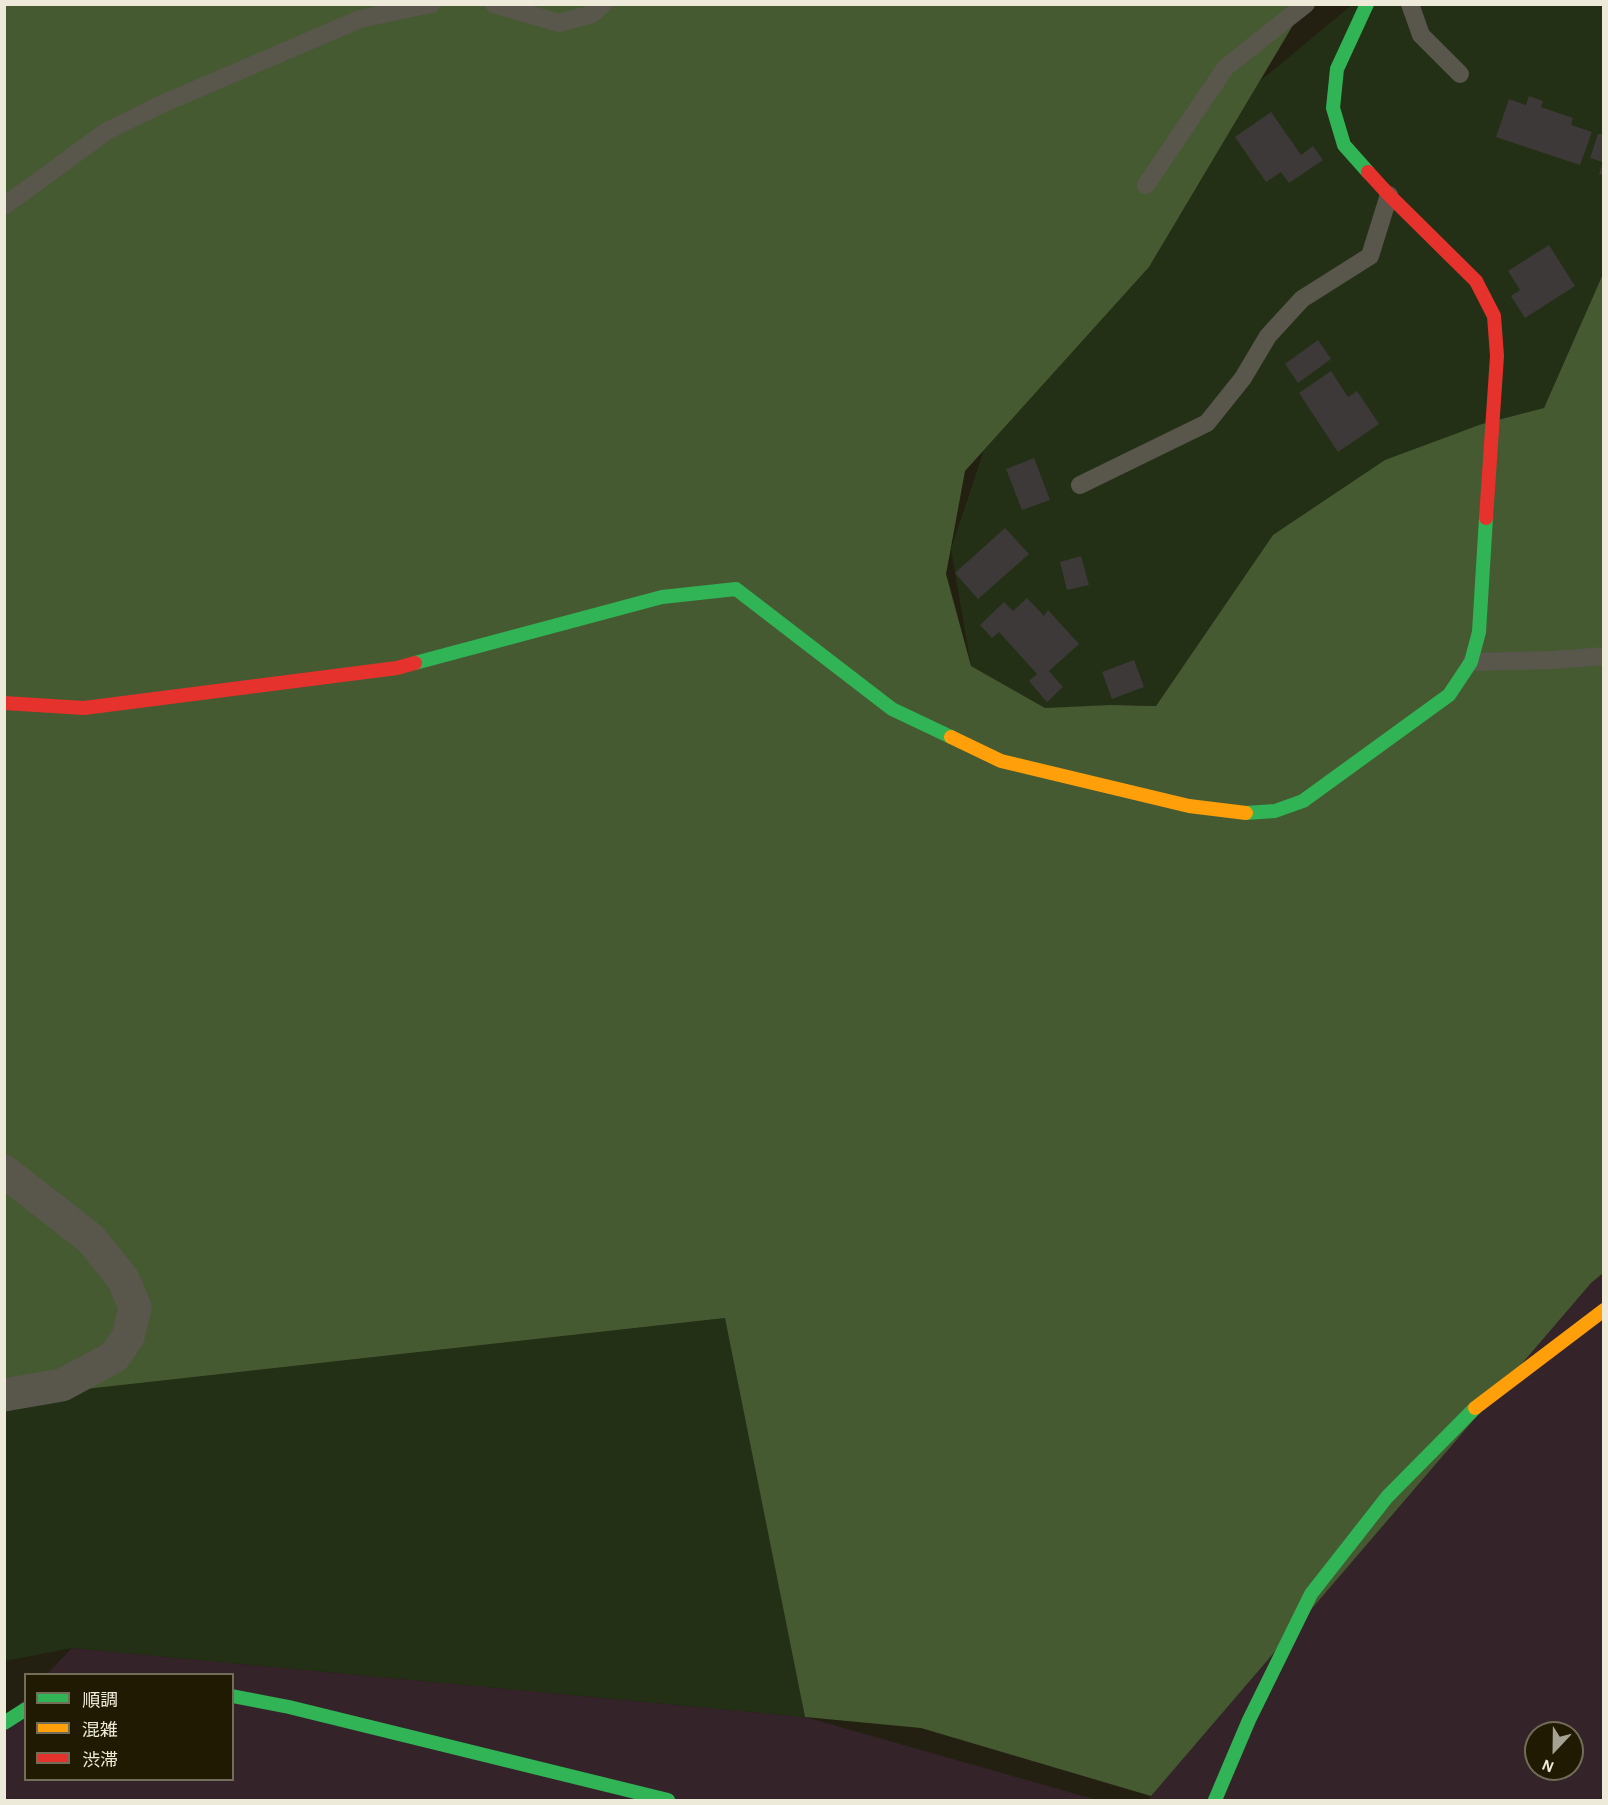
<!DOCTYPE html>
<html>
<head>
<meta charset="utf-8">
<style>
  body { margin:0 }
  #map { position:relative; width:1608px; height:1805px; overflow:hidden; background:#232011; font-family:"Alegreya Sans","Noto Sans JP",sans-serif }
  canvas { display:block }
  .frame { position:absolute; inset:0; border:6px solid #edeada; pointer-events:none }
  .legend { position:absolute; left:24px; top:1673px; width:210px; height:108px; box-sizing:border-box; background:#201a02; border:2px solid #726d58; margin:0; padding:8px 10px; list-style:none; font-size:18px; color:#edeada }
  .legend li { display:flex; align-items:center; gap:12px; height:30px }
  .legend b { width:30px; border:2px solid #726d58 }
  .north { position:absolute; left:1524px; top:1721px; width:60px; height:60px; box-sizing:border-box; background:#201a02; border:2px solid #726d58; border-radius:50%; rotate:202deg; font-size:16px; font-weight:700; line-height:24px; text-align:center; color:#edeada }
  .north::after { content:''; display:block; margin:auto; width:21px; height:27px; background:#a6a394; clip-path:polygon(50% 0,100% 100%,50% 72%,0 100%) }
</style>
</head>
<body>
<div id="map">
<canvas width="1608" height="1805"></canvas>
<div class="frame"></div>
<ul class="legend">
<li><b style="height:8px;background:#30b455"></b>順調</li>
<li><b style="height:8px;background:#ff9f0a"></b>混雑</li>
<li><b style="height:8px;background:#e5322d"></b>渋滞</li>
</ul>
<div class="north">N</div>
</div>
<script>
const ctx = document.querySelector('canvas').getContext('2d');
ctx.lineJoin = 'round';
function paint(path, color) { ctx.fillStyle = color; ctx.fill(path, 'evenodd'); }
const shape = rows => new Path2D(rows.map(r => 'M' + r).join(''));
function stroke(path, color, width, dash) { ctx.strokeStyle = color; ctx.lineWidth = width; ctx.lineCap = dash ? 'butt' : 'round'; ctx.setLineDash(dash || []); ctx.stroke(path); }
paint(shape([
  [1603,1273,1603,1800,1148,1800,1446,1395],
  [1536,1733,1572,1733,1572,1769,1536,1769],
  [72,1648,805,1717,1097,1800,5,1800,4,1721,25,1698,26,1780,232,1780,232,1674,47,1674]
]), '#34242a');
paint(shape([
  [1352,5,1603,5,1603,274,1544,408,1482,424,1273,535,1156,706,1129,705,1045,708,971,666,951,549,984,450,1149,267,1260,81],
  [726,1318,805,1717,72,1648,5,1661,5,1398]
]), '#243015');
paint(shape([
  [4,5,1305,5,1149,267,965,471,946,574,971,666,1045,708,1111,705,1156,706,1273,535,1385,460,1482,424,1544,408,1603,274,1603,1273,1591,1283,1151,1796,921,1728,805,1717,725,1318,5,1398]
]), '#465a32');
paint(shape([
  [1529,96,1543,101,1541,107,1573,118,1571,125,1592,132,1580,165,1496,137,1509,99,1526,105],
  [1271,112,1301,155,1313,146,1323,160,1289,183,1281,172,1266,182,1235,137],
  [1598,134,1604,134,1604,176,1599,174,1603,162,1590,158],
  [1549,245,1575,286,1525,318,1511,296,1520,290,1508,271],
  [1318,340,1331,359,1298,383,1285,364],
  [1331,371,1348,397,1357,391,1379,424,1338,452,1299,393],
  [1034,458,1050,500,1022,510,1006,469],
  [1005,528,1029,554,978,599,955,573],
  [1081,556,1089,585,1067,590,1060,562],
  [1027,598,1044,616,1048,610,1079,644,1049,671,1063,687,1047,702,1029,681,1037,674,999,632,992,638,980,625,1004,602,1013,611],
  [1134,660,1144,687,1112,699,1102,672]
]), '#3c3938');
stroke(shape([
  [494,4,559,23,592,14,603,4],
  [1410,4,1421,35,1460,74],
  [1146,185,1226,67,1306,4],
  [4,206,107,131,162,104,360,19,431,4],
  [1080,485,1207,423,1243,378,1268,336,1302,299,1370,256,1389,195],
  [1471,662,1554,660,1604,656]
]), '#59564c', 18);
stroke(shape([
  [4,1171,91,1239,123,1279,135,1307,128,1337,114,1357,62,1385,4,1395]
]), '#59564c', 33);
stroke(shape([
  [1367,4,1337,69,1333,108,1344,145,1368,172],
  [415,663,662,597,736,589,892,709,951,737],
  [1246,813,1275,811,1303,801,1449,695,1471,662,1479,632,1486,518],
  [232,1696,289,1707,668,1800],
  [4,1723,26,1709],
  [1215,1800,1249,1720,1311,1594,1387,1497,1475,1408]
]), '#30b455', 14);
stroke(shape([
  [951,737,1001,761,1189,806,1246,813],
  [1475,1408,1604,1310]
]), '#ff9f0a', 14);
stroke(shape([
  [1368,172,1389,195,1476,281,1494,316,1497,356,1486,518],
  [4,703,84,708,397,668,415,663]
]), '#e5322d', 14);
</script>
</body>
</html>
